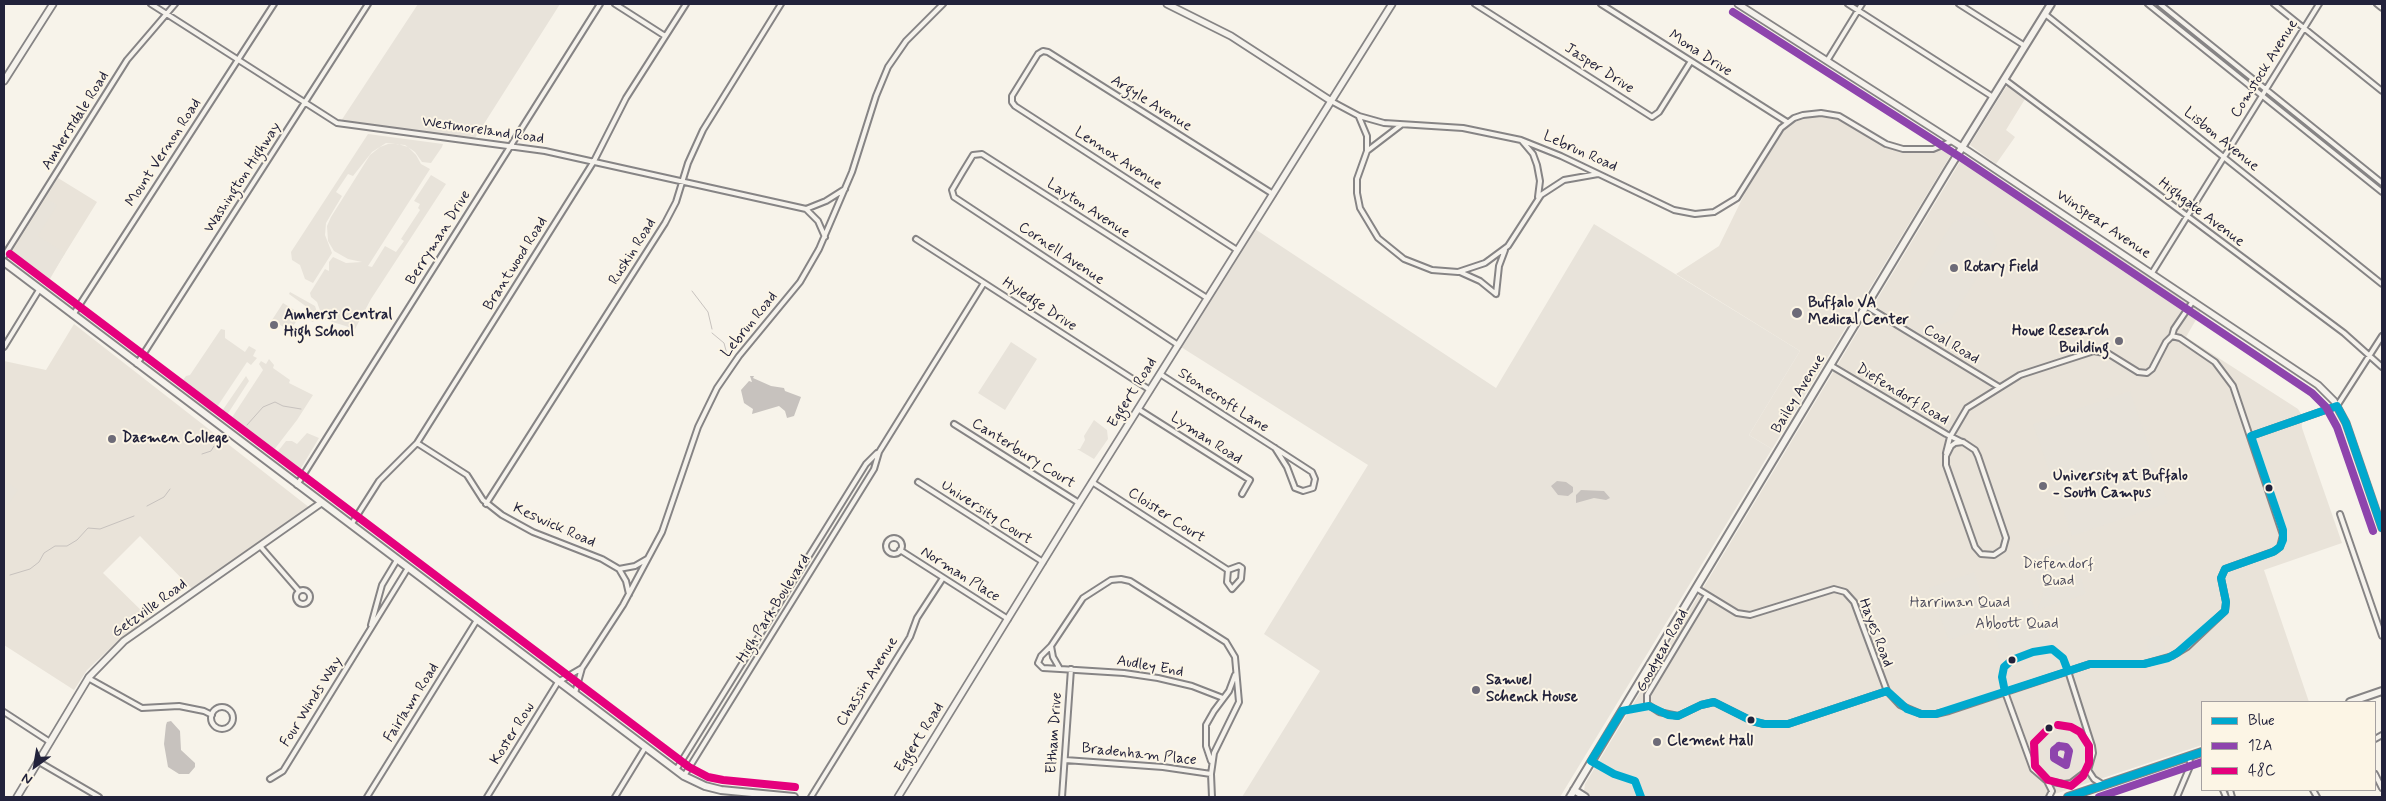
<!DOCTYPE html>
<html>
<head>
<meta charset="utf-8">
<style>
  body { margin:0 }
  #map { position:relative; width:2386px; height:801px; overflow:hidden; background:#f7f3ea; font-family:Mynerve,sans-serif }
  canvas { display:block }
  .frame { position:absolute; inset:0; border:5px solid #22223b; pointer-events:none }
  .legend { position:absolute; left:2201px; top:701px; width:175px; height:90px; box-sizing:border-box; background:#fcf5e5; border:1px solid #a5a1a1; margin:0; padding:6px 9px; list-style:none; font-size:15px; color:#22223b }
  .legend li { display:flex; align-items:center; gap:10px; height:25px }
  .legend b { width:25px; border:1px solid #a5a1a1 }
  .north { position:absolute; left:10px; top:741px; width:50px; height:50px; -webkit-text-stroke:4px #fcf5e5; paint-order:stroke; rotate:212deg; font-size:14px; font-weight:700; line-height:20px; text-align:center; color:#22223b }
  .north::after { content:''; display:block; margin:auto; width:18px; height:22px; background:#22223b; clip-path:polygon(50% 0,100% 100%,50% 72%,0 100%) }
</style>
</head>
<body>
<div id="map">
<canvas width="2386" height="801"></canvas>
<div class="frame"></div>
<ul class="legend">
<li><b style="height:6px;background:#00a9ce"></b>Blue</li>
<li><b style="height:6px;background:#8e44ad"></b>12A</li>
<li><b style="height:6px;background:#e5007d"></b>48C</li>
</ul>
<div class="north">N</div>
</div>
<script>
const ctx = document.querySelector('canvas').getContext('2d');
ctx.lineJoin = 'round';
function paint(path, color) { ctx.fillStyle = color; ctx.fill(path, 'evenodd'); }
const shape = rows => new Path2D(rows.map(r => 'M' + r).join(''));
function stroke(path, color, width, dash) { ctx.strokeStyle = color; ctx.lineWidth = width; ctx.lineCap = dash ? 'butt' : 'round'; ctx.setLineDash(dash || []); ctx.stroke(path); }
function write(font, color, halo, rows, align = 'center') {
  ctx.font = font + ' Mynerve,sans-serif'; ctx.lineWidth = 4; ctx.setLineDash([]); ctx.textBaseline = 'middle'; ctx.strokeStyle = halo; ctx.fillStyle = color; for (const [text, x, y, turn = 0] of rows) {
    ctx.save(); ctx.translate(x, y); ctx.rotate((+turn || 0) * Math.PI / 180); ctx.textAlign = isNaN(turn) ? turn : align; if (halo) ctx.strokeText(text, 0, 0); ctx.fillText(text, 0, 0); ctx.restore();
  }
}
paint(shape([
  [2006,87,2009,87,2025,99,2006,130,2015,137,1996,164,1970,145],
  [1814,116,1840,120,1892,149,1920,153,1948,147,1952,149,1952,153,1772,449,1749,435,1800,351,1676,274,1719,246,1745,193,1785,128,1796,121],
  [1964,155,2201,311,2186,337,2298,409,2301,414,2302,428,2342,543,2264,570,2309,702,2202,702,2202,745,2046,797,1591,797,1588,795,1584,791,1585,784],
  [58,178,97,202,46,284,9,256],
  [74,324,310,508,192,589,140,536,103,573,149,618,118,641,87,670,74,690,4,645,4,361,46,370]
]), '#e9e3d9');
paint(shape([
  [418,4,560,4,475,138,351,122,346,123,341,121],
  [2179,23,2258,87,2258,88,2177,24],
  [2269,97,2271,97,2350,162,2349,162],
  [368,134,443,144,442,147,431,163,422,162,415,152,405,145,386,143,372,152,353,176,348,174,336,192,342,196,326,223,325,235,332,253,313,283,305,279,300,265,292,260,291,252],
  [388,144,398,144,408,147,416,155,421,164,430,169,368,266,372,267,385,246,396,252,404,241,401,239,420,210,418,208,420,204,414,201,431,175,446,184,371,299,355,329,323,319,317,302,311,297,310,293,325,269,329,271,329,262,333,257,346,263,362,262,348,259,334,251,328,241,327,226,331,217,370,155,380,147],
  [47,199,57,205,38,236,65,253,47,284,11,256],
  [1967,216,1983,220,1993,232,1997,245,1950,321,1937,326,1922,323,1911,311,1909,305,1911,291,1953,222],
  [1594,224,1800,351,1749,435,1772,449,1560,797,1242,797,1320,671,1264,634,1368,465,1181,347,1255,229,1496,388],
  [290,292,315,306,318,315,313,322,311,321,314,317,309,315,311,310,289,294],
  [283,303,301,314,290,331,272,320],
  [221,329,225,330,225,338,245,352,249,346,256,350,253,356,257,358,251,365,247,362,215,410,199,398,213,410,211,412,179,387,180,384,186,376,190,375],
  [1011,342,1037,359,1005,410,978,393],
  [269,359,274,365,273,368,290,380,289,383,313,395,297,420,270,455,229,424,229,422,263,370,259,364,261,361,266,364],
  [246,376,249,381,225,418,220,414],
  [2130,391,2168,503,2072,536,2033,424],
  [1094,420,1107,430,1108,439,1094,459,1077,449,1080,449,1085,440,1084,436],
  [307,433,319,438,298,473,299,474,296,475,274,458,275,455,286,441,292,441,297,444],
  [8,483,18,490,8,505,4,503,4,489],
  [2068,541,2086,594,2037,610,2043,594,2029,554],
  [1974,572,1992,626,1949,640,1929,588],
  [2031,598,2037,618,2042,617,2049,639,2001,655,1995,635,1998,634,1990,612],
  '2147 645a9 9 0 1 1 18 0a9 9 0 1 1-18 0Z',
  [2064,738,2072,743,2077,752,2071,769,2066,772,2050,765,2046,756,2045,751,2050,742]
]), '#e8e3da');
paint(shape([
  [750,376,754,376,753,378,771,386,784,388,785,391,801,397,794,416,787,418,785,411,779,406,752,414,753,409,744,403,741,390,749,381,752,382],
  [1557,481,1566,482,1573,487,1573,492,1568,496,1558,495,1551,486],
  [1581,490,1604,491,1610,498,1606,500,1594,498,1576,503,1576,495],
  [171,721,180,731,181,750,195,763,195,767,189,774,179,774,168,767,164,744,166,725,167,722]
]), '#c7c2be');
stroke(shape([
  [692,291,708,312,712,329],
  [712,333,724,343,728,358],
  [247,425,263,407,275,402,283,406,301,409],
  [202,454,211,451,214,446,222,446],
  [147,506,164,497,170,489],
  [10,575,30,569,39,562,44,553,55,546,67,546,77,540,88,528,100,529,134,516]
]), '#c7c2be', 1);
const street = shape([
  [151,4,337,123,545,151,806,209,818,221,825,237],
  [615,4,665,36],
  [1475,4,1652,117,1659,112,1691,61],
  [1601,4,1787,122],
  [1848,4,1993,97],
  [1959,4,2025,46],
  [2148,4,2382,192],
  [2160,4,2382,183],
  [2274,4,2382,91],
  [2377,4,2382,8],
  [2045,14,2382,284],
  [1827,61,1862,4],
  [2004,79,2344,333,2382,367],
  [1331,101,1359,116,1384,123,1463,128,1521,140,1561,156,1674,210,1695,214,1714,212,1737,198,1781,128,1794,118,1803,115,1821,113,1839,116,1886,144,1903,149,1933,149,1952,141],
  [1359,117,1367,136,1367,151],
  [1401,125,1367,151,1357,179,1357,193,1360,208,1378,238,1404,259,1432,270,1458,272,1485,263,1508,246,1541,195,1564,180,1598,174],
  [1522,141,1533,154,1537,165,1540,181,1538,197],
  [806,209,826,201,845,189],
  [916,239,1150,390],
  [1237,250,1015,106,1012,102,1012,96,1038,54,1043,51,1048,52,1273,194],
  [4,256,127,60,175,4],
  [1460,272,1480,281,1496,294],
  [2152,273,2319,4],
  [1496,294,1499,266,1505,250],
  [1866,306,1999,387],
  [73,315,274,4],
  [2172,336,2174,329,2193,301],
  [1178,345,954,197,952,190,962,173,973,155,982,154,1207,298],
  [4,347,39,290],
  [137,364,368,4],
  [1830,365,1946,434,1962,442],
  [1160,374,1275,448,1312,472,1315,479,1313,488,1303,491,1295,488,1287,467,1275,448],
  [1138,409,1250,480,1242,494],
  [954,424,1079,503],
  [2251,436,2337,406,2382,336],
  [1963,442,1975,450,1978,456,2006,538,2003,549,1994,555,1981,554,1975,547,1946,465,1946,456,1951,446,1955,443,1963,442],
  [417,443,467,475,483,500,502,515,533,532,602,559,619,569,626,581,629,594],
  [1946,453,1950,437,1967,408,2020,375,2094,351,2109,354,2138,372,2147,373,2152,369,2166,342,2172,336],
  [918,482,1043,562],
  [1092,482,1228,570,1239,566,1242,568,1241,579,1232,589,1227,582,1228,570],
  [297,485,600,4],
  [486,504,665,223,676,202,688,163,703,130,781,4],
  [2340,514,2382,636],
  [351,525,379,481,417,443,594,161,626,98,686,4],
  '886 546a8 8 0 1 1 16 0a8 8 0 1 1-16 0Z',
  [260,546,299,591],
  [900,550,1008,619],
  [619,569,635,566,647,559],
  [1696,588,1737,613,1750,615,1834,589,1845,592,1854,602,1887,691,1900,705,1921,714,1936,714,1949,711,2090,664,2144,664,2172,656,2187,647,2225,611,2226,602,2221,578,2225,569,2275,551,2280,547,2283,535,2233,386,2215,362,2180,338,2172,336],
  '296 597a7 7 0 1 1 14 0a7 7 0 1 1-14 0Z',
  [1707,595,1647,695,1647,704,1659,712,1678,716,1701,705,1714,702,1752,721,1764,724,1788,724,1887,691],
  [371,625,382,585,397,560],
  [1051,646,1041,656,1038,663,1043,668,1060,669],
  [88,678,142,708,179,706,204,711,212,715],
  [2005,692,2033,769,2047,781,2064,784,2071,783,2088,770,2093,753,2092,746,2068,671],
  [575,693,582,668,623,605,662,532,698,427,717,388,739,356,800,282,819,249,852,172,876,96,888,67,906,41,943,4],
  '211 718a11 11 0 1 1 22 0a11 11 0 1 1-22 0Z',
  [4,712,50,742],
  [2375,739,2382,735],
  [1065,760,1163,767,1211,774],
  [1211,761,1206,746,1206,725,1214,711,1229,691,1235,675],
  [39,762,99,797],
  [676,770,866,464,877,453],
  [2088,770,2094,779,2102,784],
  [2375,774,2382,788],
  [684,776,874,469,879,452,984,283],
  [270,779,283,771,408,568],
  [2047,781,2052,791,2049,797],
  [2223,790,2226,797],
  [2230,790,2232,797],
  [2313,790,2317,797],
  [367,797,477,620],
  [487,797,558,682,582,668],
  [615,797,645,748],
  [811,797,910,637,917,618,943,578],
  [1062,797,1071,669],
  [1212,797,1211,774,1214,753,1239,702,1235,657,1226,642,1130,581,1121,579,1111,580,1083,598,1051,646,1053,657,1060,669,1124,673,1158,678,1192,686,1223,698],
  [2177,797,2191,764,2188,757]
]);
const secondary = shape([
  [1167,4,1231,36,1331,101],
  [1738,4,1968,151,2318,385,2334,401,2346,423,2382,528],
  [4,81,53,4],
  [17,797,89,677,124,641,321,503],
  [898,797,1079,503,1392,4]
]);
const primary = shape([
  [4,262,684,776,705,786,721,790,794,797],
  [2350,702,2382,691],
  [1574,790,1585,797],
  [1570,797,1948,170,2051,4],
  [2068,797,2202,752]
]);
stroke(street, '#868485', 8);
stroke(secondary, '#868485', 9);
stroke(primary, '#868485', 10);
stroke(street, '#f5f2ec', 4);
stroke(secondary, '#f5f2ec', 5.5);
stroke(primary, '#f5f2ec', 6);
stroke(shape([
  [2005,692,2002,677,2004,667,2012,660,2033,652,2052,649,2063,658,2068,671],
  [1641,797,1635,781,1614,774,1591,761,1622,711,1649,706,1668,715,1678,716,1701,705,1714,702,1752,721,1764,724,1788,724,1887,691,1907,709,1921,714,1936,714,2090,664,2144,664,2168,658,2177,653,2225,611,2226,602,2221,578,2225,569,2273,552,2280,547,2283,540,2283,530,2251,436,2337,406,2346,423,2382,528],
  [2068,797,2202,752]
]), '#00a9ce', 8);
stroke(shape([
  [1733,12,1963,159,2312,393,2326,407,2337,427,2373,531],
  [2059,746,2066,747,2069,751,2066,765,2054,758,2054,750,2059,746],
  [2099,797,2202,762]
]), '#8e44ad', 8);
stroke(shape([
  [10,254,689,767,708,777,723,780,795,787],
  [2049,728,2034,743,2035,766,2048,780,2071,786,2083,776,2089,763,2089,746,2080,732,2071,727,2058,725]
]), '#e5007d', 8);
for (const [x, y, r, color] of [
  [1954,268,5,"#6d6b78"],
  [1797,313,6,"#6d6b78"],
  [274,325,5,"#6d6b78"],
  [2119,341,5,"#6d6b78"],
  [112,439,5,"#6d6b78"],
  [2043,486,5,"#6d6b78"],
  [2269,488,4.5,"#22223b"],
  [2012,660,4.5,"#22223b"],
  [1476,690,5,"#6d6b78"],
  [1751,720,4.5,"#22223b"],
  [2049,728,4.5,"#22223b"],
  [1657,742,5,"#6d6b78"]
]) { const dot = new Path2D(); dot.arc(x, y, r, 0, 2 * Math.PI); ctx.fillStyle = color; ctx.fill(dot); stroke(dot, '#fcf5e5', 2); }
write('15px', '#22223b', '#fcf5e5', [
  ["Mona Drive",1700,54,33],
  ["Jasper Drive",1599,69,33],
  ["Comstock Avenue",2265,69,-58],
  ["Argyle Avenue",1151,104,32],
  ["Amherstdale Road",76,121,-58],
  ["Westmoreland Road",483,131,8],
  ["Lisbon Avenue",2221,140,39],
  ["Lebrun Road",1580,152,24],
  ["Mount Vernon Road",164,153,-57],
  ["Lennox Avenue",1118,159,33],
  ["Washington Highway",243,178,-57],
  ["Layton Avenue",1088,209,33],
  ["Highgate Avenue",2201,213,37],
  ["Winspear Avenue",2103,225,34],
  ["Berryman Drive",439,238,-58],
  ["Ruskin Road",633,252,-58],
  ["Cornell Avenue",1061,254,34],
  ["Brantwood Road",516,264,-58],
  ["Hyledge Drive",1039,305,33],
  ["Lebrun Road",750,325,-51],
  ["Coal Road",1951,345,31],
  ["Eggert Road",1133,393,-58],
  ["Bailey Avenue",1799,394,-59],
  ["Diefendorf Road",1902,395,31],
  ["Stonecroft Lane",1223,401,33],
  ["Lyman Road",1206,439,33],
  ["Canterbury Court",1023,454,32],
  ["University Court",986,513,33],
  ["Cloister Court",1166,516,33],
  ["Keswick Road",554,526,24],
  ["Norman Place",960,575,32],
  ["Getzville Road",150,609,-36],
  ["High Park Boulevard",774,609,-58],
  ["Hayes Road",1875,633,69],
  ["Goodyear Road",1663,651,-61],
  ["Audley End",1150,667,10],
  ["Chassin Avenue",868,682,-58],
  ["Four Winds Way",312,702,-58],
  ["Fairlawn Road",412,703,-58],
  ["Eltham Drive",1055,733,-86],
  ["Koster Row",513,734,-58],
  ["Eggert Road",920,738,-58],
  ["Bradenham Place",1139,755,6]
]);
write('bold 15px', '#22223b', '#fcf5e5', [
  ["Rotary Field",1964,268],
  ["Buffalo VA",1808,304],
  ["Medical Center",1808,321],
  ["Amherst Central",284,316],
  ["High School",284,333],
  ["Howe Research",2109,332,"right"],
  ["Building",2109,349,"right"],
  ["Daemen College",122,439],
  ["University at Buffalo",2053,477],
  ["- South Campus",2053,494],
  ["Samuel",1486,681],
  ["Schenck House",1486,698],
  ["Clement Hall",1667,742]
], 'left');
write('15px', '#504f5f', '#fcf5e5', [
  ["Diefendorf",2058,565],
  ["Quad",2058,582],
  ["Harriman Quad",1960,604],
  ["Abbott Quad",2017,625]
]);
</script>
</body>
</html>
